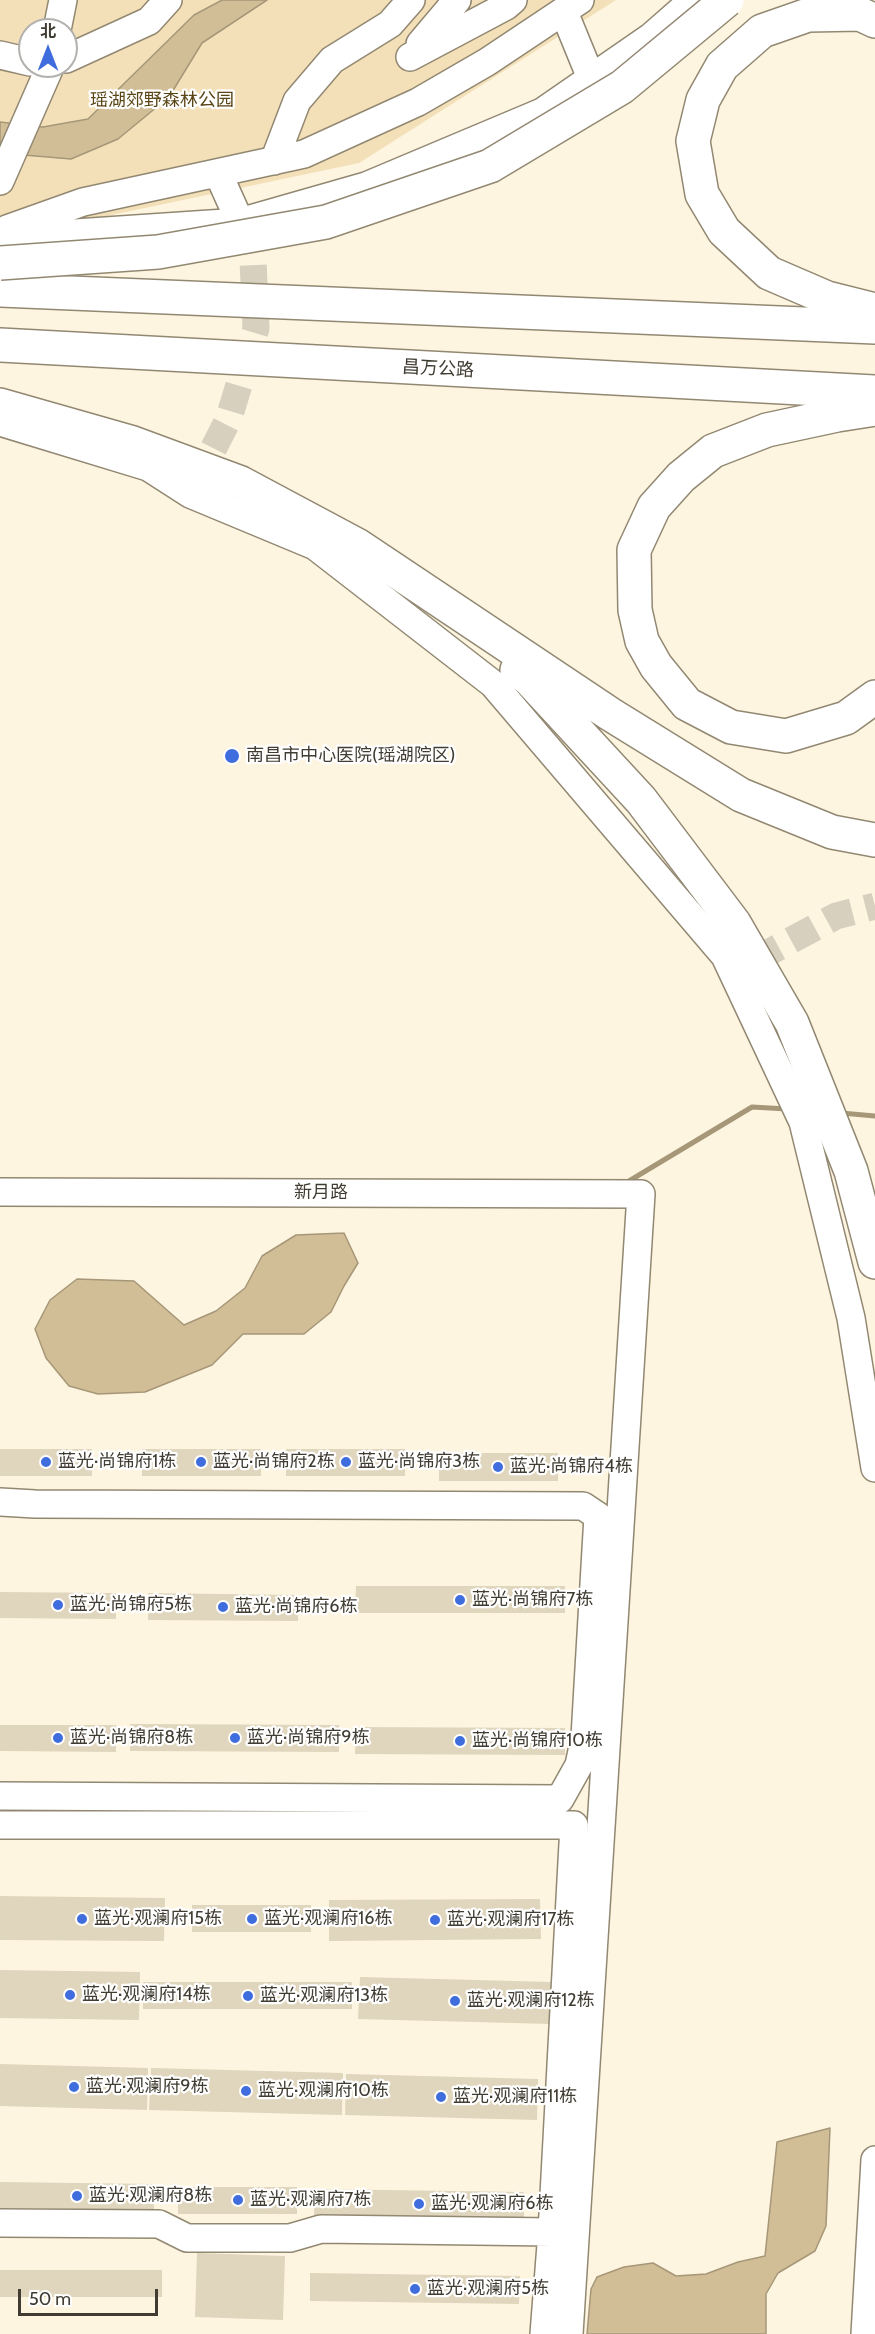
<!DOCTYPE html>
<html>
<head>
<meta charset="utf-8">
<style>
  body { margin:0 }
  #map { position:relative; width:875px; height:2334px; overflow:hidden; background:#fef5e1; font-family:Cabin,"Noto Sans SC",sans-serif }
  canvas { display:block }
  .north { position:absolute; left:18px; top:18px; width:60px; height:60px; box-sizing:border-box; background:#fff; border:2px solid #b3b1ad; border-radius:50%; rotate:0deg; font-size:16px; font-weight:700; line-height:24px; text-align:center; color:#403c32 }
  .north::after { content:''; display:block; margin:auto; width:21px; height:27px; background:#406dde; clip-path:polygon(50% 0,100% 100%,50% 72%,0 100%) }
  .scale { position:absolute; left:18px; top:2289px; width:140px; height:27px; box-sizing:border-box; border:3px solid #403c32; border-top:0; padding-left:8px; font-size:18px; line-height:21px; white-space:nowrap; color:#403c32; -webkit-text-stroke:4px #fff; paint-order:stroke }
</style>
</head>
<body>
<div id="map">
<canvas width="875" height="2334"></canvas>
<div class="north">北</div>
<div class="scale">50 m</div>
</div>
<script>
const ctx = document.querySelector('canvas').getContext('2d');
ctx.lineJoin = 'round';
function paint(path, color) { ctx.fillStyle = color; ctx.fill(path, 'evenodd'); }
const shape = rows => new Path2D(rows.map(r => 'M' + r).join(''));
function stroke(path, color, width, dash) { ctx.strokeStyle = color; ctx.lineWidth = width; ctx.lineCap = dash ? 'butt' : 'round'; ctx.setLineDash(dash || []); ctx.stroke(path); }
function write(font, color, halo, rows, align = 'center') {
  ctx.font = font + ' Cabin,"Noto Sans SC",sans-serif'; ctx.lineWidth = 4.5; ctx.setLineDash([]); ctx.textBaseline = 'middle'; ctx.strokeStyle = halo; ctx.fillStyle = color; for (const [text, x, y, turn = 0] of rows) {
    ctx.save(); ctx.translate(x, y); ctx.rotate((+turn || 0) * Math.PI / 180); ctx.textAlign = isNaN(turn) ? turn : align; if (halo) ctx.strokeText(text, 0, 0); ctx.fillText(text, 0, 0); ctx.restore();
  }
}
paint(shape([
  [0,0,616,0,359,163,26,233,0,233],
  [30,30,66,30,66,66,30,66]
]), '#f3e0b8');
const water = shape([
  [222,0,267,0,202,43,169,97,118,139,71,159,0,153,0,122,43,127,88,119,194,15,222,0],
  [344,1233,358,1263,344,1286,331,1312,304,1334,243,1334,212,1365,145,1392,98,1394,69,1386,46,1358,35,1329,50,1300,77,1279,134,1281,184,1325,216,1311,245,1288,262,1256,296,1235,344,1233],
  [830,2128,826,2226,815,2251,778,2273,766,2294,766,2334,587,2334,591,2289,597,2277,624,2267,653,2263,676,2276,706,2274,738,2262,765,2256,777,2142,830,2128]
]);
paint(water, '#d1be96');
stroke(water, '#a69778', 1.5);
stroke(shape([
  [841,1113,875,1116],
  [629,1181,752,1107,787,1109]
]), '#a69778', 5);
paint(shape([
  [0,1449,92,1449,92,1476,0,1476],
  [142,1449,261,1449,261,1476,142,1476],
  [286,1449,405,1449,405,1476,286,1476],
  [439,1453,558,1453,558,1481,439,1481],
  [356,1586,565,1586,565,1613,355,1613],
  [0,1592,116,1593,116,1619,0,1618],
  [148,1593,298,1595,298,1621,148,1620],
  [130,1724,339,1725,339,1752,130,1751],
  [0,1725,116,1725,116,1752,0,1751],
  [356,1727,565,1728,565,1755,355,1754],
  [0,1896,165,1898,164,1941,0,1940],
  [540,1899,541,1939,329,1941,329,1900],
  [192,1905,311,1905,311,1932,192,1932],
  [0,1970,140,1972,139,2020,0,2018],
  [360,1977,552,1982,551,2024,358,2019],
  [143,1982,352,1982,352,2009,143,2009],
  [0,2064,148,2068,147,2110,0,2106],
  [151,2068,343,2073,342,2115,149,2110],
  [346,2074,538,2079,537,2120,345,2115],
  [0,2182,154,2184,154,2210,0,2208],
  [178,2187,297,2187,297,2214,178,2214],
  [314,2189,524,2192,524,2220,314,2217],
  [197,2253,285,2256,283,2320,195,2317],
  [0,2270,162,2270,162,2297,0,2297],
  [310,2273,520,2276,519,2304,310,2301]
]), '#e0d5bd');
stroke(shape([
  [195,485,229,418,256,328,253,260,240,222],
  [755,960,836,916,875,906]
]), '#d8d0be', 27, [27, 14]);
const minor = shape([
  [564,12,591,78],
  [57,30,63,0],
  [420,44,457,0],
  [0,55,30,62],
  [410,57,506,6,513,0],
  [66,59,149,21,168,0],
  [274,161,297,101,332,60,390,24,411,0],
  [218,173,240,222],
  [0,181,50,67,48,66],
  [7,229,83,202,304,154,418,102,487,62,580,0],
  [0,238,240,222,366,186,542,112,652,36,693,0],
  [0,422,148,467,190,494,315,546,493,684,725,956,755,960],
  [725,956,803,1122,851,1318,875,1468],
  [0,1192,641,1194,569,2334],
  [0,1502,35,1504,583,1506,598,1516,585,1737,579,1765,560,1799,0,1796],
  [0,1825,574,1825,552,2232,321,2229,290,2238,187,2238,159,2224,0,2223],
  [544,2334,552,2232],
  [865,2334,875,2160]
]);
const major = shape([
  [875,21,860,14,808,15,762,31,722,66,703,100,693,141,702,194,724,231,769,273,827,298,875,310],
  [0,405,130,442,241,483,357,545,610,714,741,795,832,832,875,840],
  [875,409,837,415,767,430,713,451,681,477,654,507,634,550,635,610,642,641,656,666,687,704,731,727,786,736,846,718,875,697],
  [517,670,530,680,641,800,734,923,792,1023,851,1171,875,1262],
  [874,2334,875,2333]
]);
const highway = shape([
  [0,290,875,327],
  [0,345,875,392]
]);
stroke(minor, '#928872', 30);
stroke(major, '#928872', 36);
stroke(highway, '#928872', 36);
stroke(minor, '#fff', 27);
stroke(major, '#fff', 33);
stroke(highway, '#fff', 33);
const majorBridge = shape([
  [0,263,158,252,326,222,490,166,622,87,727,0]
]);
stroke(majorBridge, '#928872', 36, []);
stroke(majorBridge, '#fff', 33);
for (const [x, y, r, color] of [
  [232,756,8,"#406dde"],
  [46,1462,6,"#406dde"],
  [201,1462,6,"#406dde"],
  [346,1462,6,"#406dde"],
  [498,1467,6,"#406dde"],
  [460,1600,6,"#406dde"],
  [58,1605,6,"#406dde"],
  [223,1607,6,"#406dde"],
  [58,1738,6,"#406dde"],
  [235,1738,6,"#406dde"],
  [460,1741,6,"#406dde"],
  [82,1919,6,"#406dde"],
  [252,1919,6,"#406dde"],
  [435,1920,6,"#406dde"],
  [70,1995,6,"#406dde"],
  [248,1996,6,"#406dde"],
  [455,2001,6,"#406dde"],
  [74,2087,6,"#406dde"],
  [246,2091,6,"#406dde"],
  [441,2097,6,"#406dde"],
  [77,2196,6,"#406dde"],
  [238,2200,6,"#406dde"],
  [419,2204,6,"#406dde"],
  [415,2289,6,"#406dde"]
]) { const dot = new Path2D(); dot.arc(x, y, r, 0, 2 * Math.PI); ctx.fillStyle = color; ctx.fill(dot); stroke(dot, '#fff', 2); }
write('18px', '#5a4515', '#fff', [
  ["瑶湖郊野森林公园",162,101]
]);
write('18px', '#403c32', '#fff', [
  ["昌万公路",438,369,3],
  ["新月路",321,1193]
]);
write('18px', '#403c32', '#fff', [
  ["南昌市中心医院(瑶湖院区)",246,756],
  ["蓝光·尚锦府1栋",58,1462],
  ["蓝光·尚锦府2栋",213,1462],
  ["蓝光·尚锦府3栋",358,1462],
  ["蓝光·尚锦府4栋",510,1467],
  ["蓝光·尚锦府7栋",472,1600],
  ["蓝光·尚锦府5栋",70,1605],
  ["蓝光·尚锦府6栋",235,1607],
  ["蓝光·尚锦府8栋",70,1738],
  ["蓝光·尚锦府9栋",247,1738],
  ["蓝光·尚锦府10栋",472,1741],
  ["蓝光·观澜府15栋",94,1919],
  ["蓝光·观澜府16栋",264,1919],
  ["蓝光·观澜府17栋",447,1920],
  ["蓝光·观澜府14栋",82,1995],
  ["蓝光·观澜府13栋",260,1996],
  ["蓝光·观澜府12栋",467,2001],
  ["蓝光·观澜府9栋",86,2087],
  ["蓝光·观澜府10栋",258,2091],
  ["蓝光·观澜府11栋",453,2097],
  ["蓝光·观澜府8栋",89,2196],
  ["蓝光·观澜府7栋",250,2200],
  ["蓝光·观澜府6栋",431,2204],
  ["蓝光·观澜府5栋",427,2289]
], 'left');
</script>
</body>
</html>
